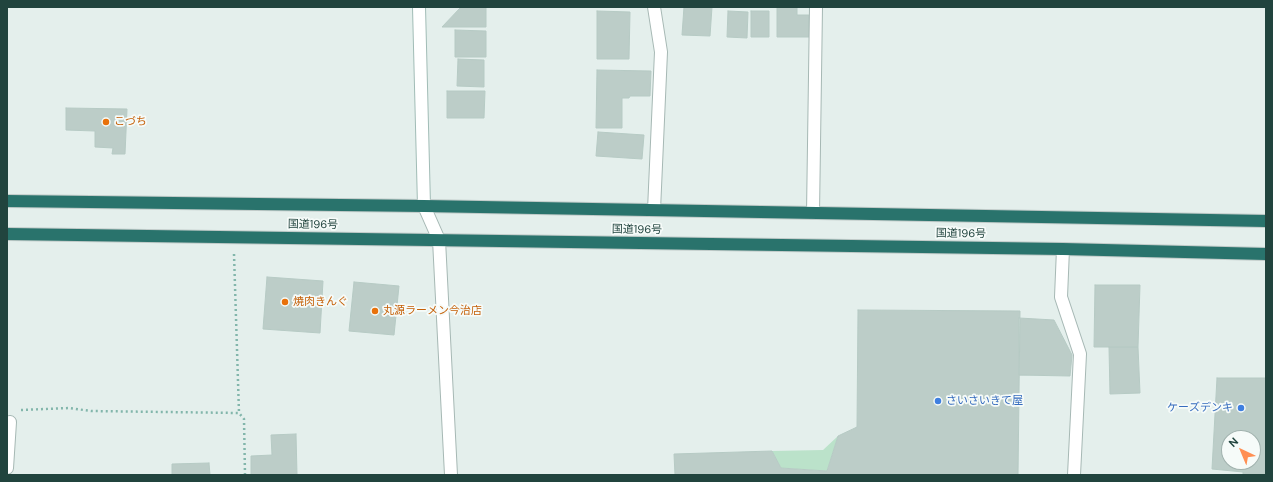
<!DOCTYPE html>
<html>
<head>
<meta charset="utf-8">
<style>
  body { margin:0 }
  #map { position:relative; width:1273px; height:482px; overflow:hidden; background:#e4efec; font-family:"DM Sans",sans-serif }
  canvas { display:block }
  .frame { position:absolute; inset:0; border:8px solid #21443e; pointer-events:none }
  .north { position:absolute; left:1221px; top:430px; width:40px; height:40px; box-sizing:border-box; background:#f6fbf9; border:1px solid #a1b2ae; border-radius:50%; rotate:316deg; font-size:11px; font-weight:700; line-height:16px; text-align:center; color:#21443e }
  .north::after { content:''; display:block; margin:auto; width:14px; height:18px; background:#ff8f53; clip-path:polygon(50% 0,100% 100%,50% 72%,0 100%) }
</style>
</head>
<body>
<div id="map">
<canvas width="1273" height="482"></canvas>
<div class="frame"></div>
<div class="north">N</div>
</div>
<script>
const ctx = document.querySelector('canvas').getContext('2d');
ctx.lineJoin = 'round';
function paint(path, color) { ctx.fillStyle = color; ctx.fill(path, 'evenodd'); }
const shape = rows => new Path2D(rows.map(r => 'M' + r).join(''));
function stroke(path, color, width, dash) { ctx.strokeStyle = color; ctx.lineWidth = width; ctx.lineCap = dash ? 'butt' : 'round'; ctx.setLineDash(dash || []); ctx.stroke(path); }
function write(font, color, halo, rows, align = 'center') {
  ctx.font = font + ' "DM Sans","Noto Sans JP",sans-serif'; ctx.lineWidth = 3.5; ctx.setLineDash([]); ctx.textBaseline = 'middle'; ctx.strokeStyle = halo; ctx.fillStyle = color; for (const [text, x, y, turn = 0] of rows) {
    ctx.save(); ctx.translate(x, y); ctx.rotate((+turn || 0) * Math.PI / 180); ctx.textAlign = isNaN(turn) ? turn : align; if (halo) ctx.strokeText(text, 0, 0); ctx.fillText(text, 0, 0); ctx.restore();
  }
}
paint(shape([
  [838,436,827,471,781,468,772,451,823,450]
]), '#bbe2ca');
const building = shape([
  [461,7,486,7,486,27,442,27,461,7],
  [684,7,712,7,710,36,682,35,684,7],
  [777,7,797,7,797,15,809,15,809,37,777,37,777,7],
  [597,11,630,12,629,59,597,59,597,11],
  [728,11,748,12,747,38,727,37,728,11],
  [751,11,769,11,769,37,751,37,751,11],
  [455,30,486,31,486,57,455,57,455,30],
  [458,59,484,60,484,87,457,86,458,59],
  [597,70,651,71,650,96,630,96,629,98,622,98,622,128,596,128,597,70],
  [447,91,485,91,484,118,447,118,447,91],
  [66,108,127,109,125,154,112,154,113,148,95,147,95,131,66,130,66,108],
  [598,132,644,135,642,159,596,156,598,132],
  [267,277,323,281,320,333,263,329,267,277],
  [354,282,399,286,394,335,349,331,354,282],
  [1095,285,1140,285,1138,347,1094,347,1095,285],
  [858,310,1020,311,1018,475,675,475,674,454,772,451,781,468,827,471,838,436,857,427,858,310],
  [1019,318,1054,320,1072,355,1070,376,1019,375,1019,318],
  [1109,347,1138,347,1140,393,1110,394,1109,347],
  [1217,378,1266,378,1266,475,1243,475,1243,472,1212,469,1217,378],
  [1229,438,1253,438,1253,462,1229,462,1229,438],
  [296,434,297,475,251,475,251,456,272,455,271,435,296,434],
  [209,463,210,475,172,475,172,464,209,463]
]);
paint(building, '#bccdc8');
stroke(building, '#b6cac4', 1);
const street = shape([
  [654,7,661,52,654,210],
  [424,206,439,240,451,475],
  [813,213,816,7],
  [1063,249,1061,297,1080,354,1074,475],
  [7,468,10,422]
]);
const secondary = shape([
  [419,7,424,206]
]);
const highway = shape([
  [7,201,424,206,1266,221],
  [7,234,1063,249,1266,254]
]);
stroke(street, '#a6b8b4', 14);
stroke(secondary, '#a1bcb6', 14);
stroke(highway, '#c1cbc9', 14);
stroke(shape([
  [234,254,239,413],
  [21,410,69,408,91,411,239,413,244,419,245,475]
]), '#82b6ab', 2.5, [2, 3]);
stroke(street, '#fff', 12);
stroke(secondary, '#fff', 12);
stroke(highway, '#29736c', 12);
for (const [x, y, r, color] of [
  [106,122,4,"#e8710a"],
  [285,302,4,"#e8710a"],
  [375,311,4,"#e8710a"],
  [938,401,4,"#3f7fe0"],
  [1241,408,4,"#3f7fe0"]
]) { const dot = new Path2D(); dot.arc(x, y, r, 0, 2 * Math.PI); ctx.fillStyle = color; ctx.fill(dot); stroke(dot, '#f6fbf9', 1.5); }
write('11px', '#c56008', '#f6fbf9', [
  ["こづち",114,122],
  ["焼肉きんぐ",293,302],
  ["丸源ラーメン今治店",383,311]
], 'left');
write('11px', '#21443e', '#f6fbf9', [
  ["国道196号",313,225,1],
  ["国道196号",637,230,1],
  ["国道196号",961,234,1]
]);
write('11px', '#366cbe', '#f6fbf9', [
  ["さいさいきて屋",946,401],
  ["ケーズデンキ",1233,408,"right"]
], 'left');
</script>
</body>
</html>
